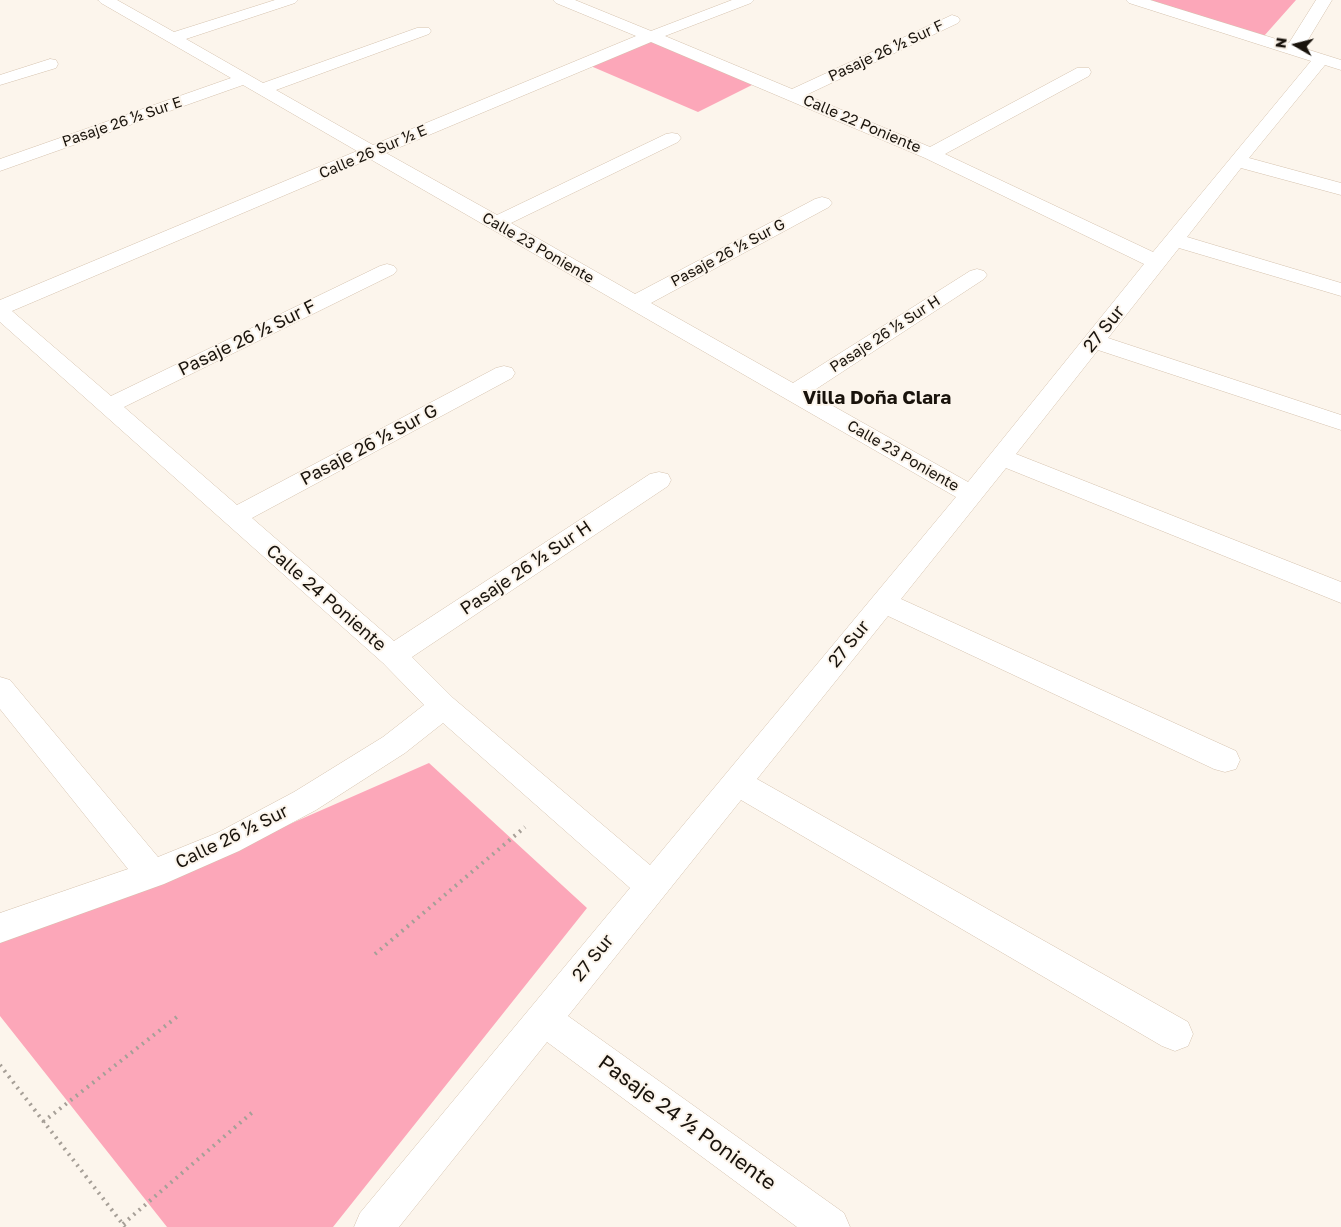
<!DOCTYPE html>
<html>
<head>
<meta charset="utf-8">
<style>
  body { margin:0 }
  #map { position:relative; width:1341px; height:1227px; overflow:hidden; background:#fcf5ec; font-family:"Golos Text",sans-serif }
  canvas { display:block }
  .north { position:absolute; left:1271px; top:20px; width:50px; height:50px; -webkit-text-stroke:4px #fcf5ec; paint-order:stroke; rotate:278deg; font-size:14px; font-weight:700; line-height:20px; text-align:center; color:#19130c }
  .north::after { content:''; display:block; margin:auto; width:18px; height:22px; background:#19130c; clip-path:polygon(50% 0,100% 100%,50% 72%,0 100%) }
</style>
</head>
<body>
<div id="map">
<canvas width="1341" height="1227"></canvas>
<div class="north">N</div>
</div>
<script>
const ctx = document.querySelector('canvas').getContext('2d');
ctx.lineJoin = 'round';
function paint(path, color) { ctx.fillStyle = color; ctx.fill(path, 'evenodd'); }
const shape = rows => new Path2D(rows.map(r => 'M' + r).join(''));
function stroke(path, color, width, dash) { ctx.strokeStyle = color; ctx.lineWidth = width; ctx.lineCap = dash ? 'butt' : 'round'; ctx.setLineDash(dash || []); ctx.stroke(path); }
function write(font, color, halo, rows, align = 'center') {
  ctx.font = font + ' "Golos Text",sans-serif'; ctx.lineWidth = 4; ctx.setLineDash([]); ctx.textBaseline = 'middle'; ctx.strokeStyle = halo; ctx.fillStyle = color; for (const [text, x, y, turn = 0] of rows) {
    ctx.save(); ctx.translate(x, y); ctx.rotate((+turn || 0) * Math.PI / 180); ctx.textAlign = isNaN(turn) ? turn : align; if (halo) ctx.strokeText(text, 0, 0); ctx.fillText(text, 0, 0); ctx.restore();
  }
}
paint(shape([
  [1150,0,1296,0,1264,36],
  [648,38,760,81,698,112,586,64],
  [429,763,587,908,333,1227,167,1227,0,1016,0,929,194,866]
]), '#fca7b9');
const minor = shape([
  [98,0,117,0,174,32,275,0,298,0,295,3,186,39,263,83,417,28,429,28,431,31,429,34,276,90,373,145,636,36,556,3,553,0,575,0,651,31,732,0,754,0,751,3,665,36,792,89,952,15,958,17,960,20,958,23,806,95,930,147,1077,68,1089,68,1091,72,1089,76,945,154,1153,252,1311,61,1129,3,1126,0,1150,0,1289,43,1316,0,1332,0,1303,48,1341,60,1341,70,1325,65,1249,158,1341,183,1341,195,1241,168,1187,237,1341,283,1341,296,1179,248,1108,338,1341,415,1341,430,1098,350,1016,454,1341,582,1341,603,1006,468,901,599,1236,751,1240,760,1236,769,1225,772,1214,769,888,616,757,779,1188,1022,1193,1034,1188,1046,1175,1051,1162,1046,741,800,568,1016,844,1213,850,1227,797,1227,547,1042,399,1227,354,1227,360,1213,630,888,443,723,405,753,316,810,239,851,164,884,0,943,0,913,128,869,0,709,0,677,10,680,158,857,217,833,294,792,383,737,424,705,383,663,0,322,0,300,357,151,243,85,0,171,0,159,231,78,101,3,98,0],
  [651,42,925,158,1144,264,968,482,810,393,984,279,987,275,984,271,977,269,970,271,793,383,651,303,829,207,832,203,829,199,822,197,815,199,635,294,511,223,678,142,681,138,678,134,672,133,666,134,497,215,386,153,651,42],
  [370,159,956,497,650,865,453,698,412,657,668,486,671,480,668,474,659,472,650,474,394,641,252,518,512,378,515,373,512,368,504,366,496,368,237,505,124,407,394,274,397,270,394,266,387,264,380,266,111,396,12,311,370,159],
  [50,59,56,60,58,64,56,68,0,85,0,75,50,59]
]);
stroke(minor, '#d5c2ae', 1);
stroke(shape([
  [375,954,525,827],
  [0,1065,125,1227],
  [43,1122,178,1016],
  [123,1224,255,1110]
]), '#a69f97', 4, [2, 5]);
paint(minor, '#fff');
write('15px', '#19130c', '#fcf5ec', [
  ["Pasaje 26 ½ Sur F",886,51,-25],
  ["Pasaje 26 ½ Sur E",122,122,-19],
  ["Calle 22 Poniente",862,124,23],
  ["Calle 26 Sur ½ E",373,152,-23],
  ["Calle 23 Poniente",538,248,30],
  ["Pasaje 26 ½ Sur G",728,253,-28],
  ["Pasaje 26 ½ Sur H",885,334,-33],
  ["Calle 23 Poniente",903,456,30]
]);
write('18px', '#19130c', '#fcf5ec', [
  ["27 Sur",1104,329,-51],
  ["Pasaje 26 ½ Sur F",247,338,-26],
  ["Pasaje 26 ½ Sur G",369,445,-28],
  ["Pasaje 26 ½ Sur H",526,568,-34],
  ["Calle 24 Poniente",326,598,41],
  ["27 Sur",849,644,-51],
  ["Calle 26 ½ Sur",232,837,-26],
  ["27 Sur",593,958,-51]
]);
write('bold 19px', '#19130c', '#fcf5ec', [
  ["Villa Doña Clara",877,398]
]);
write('21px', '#19130c', '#fcf5ec', [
  ["Pasaje 24 ½ Poniente",687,1123,36]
]);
</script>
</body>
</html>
